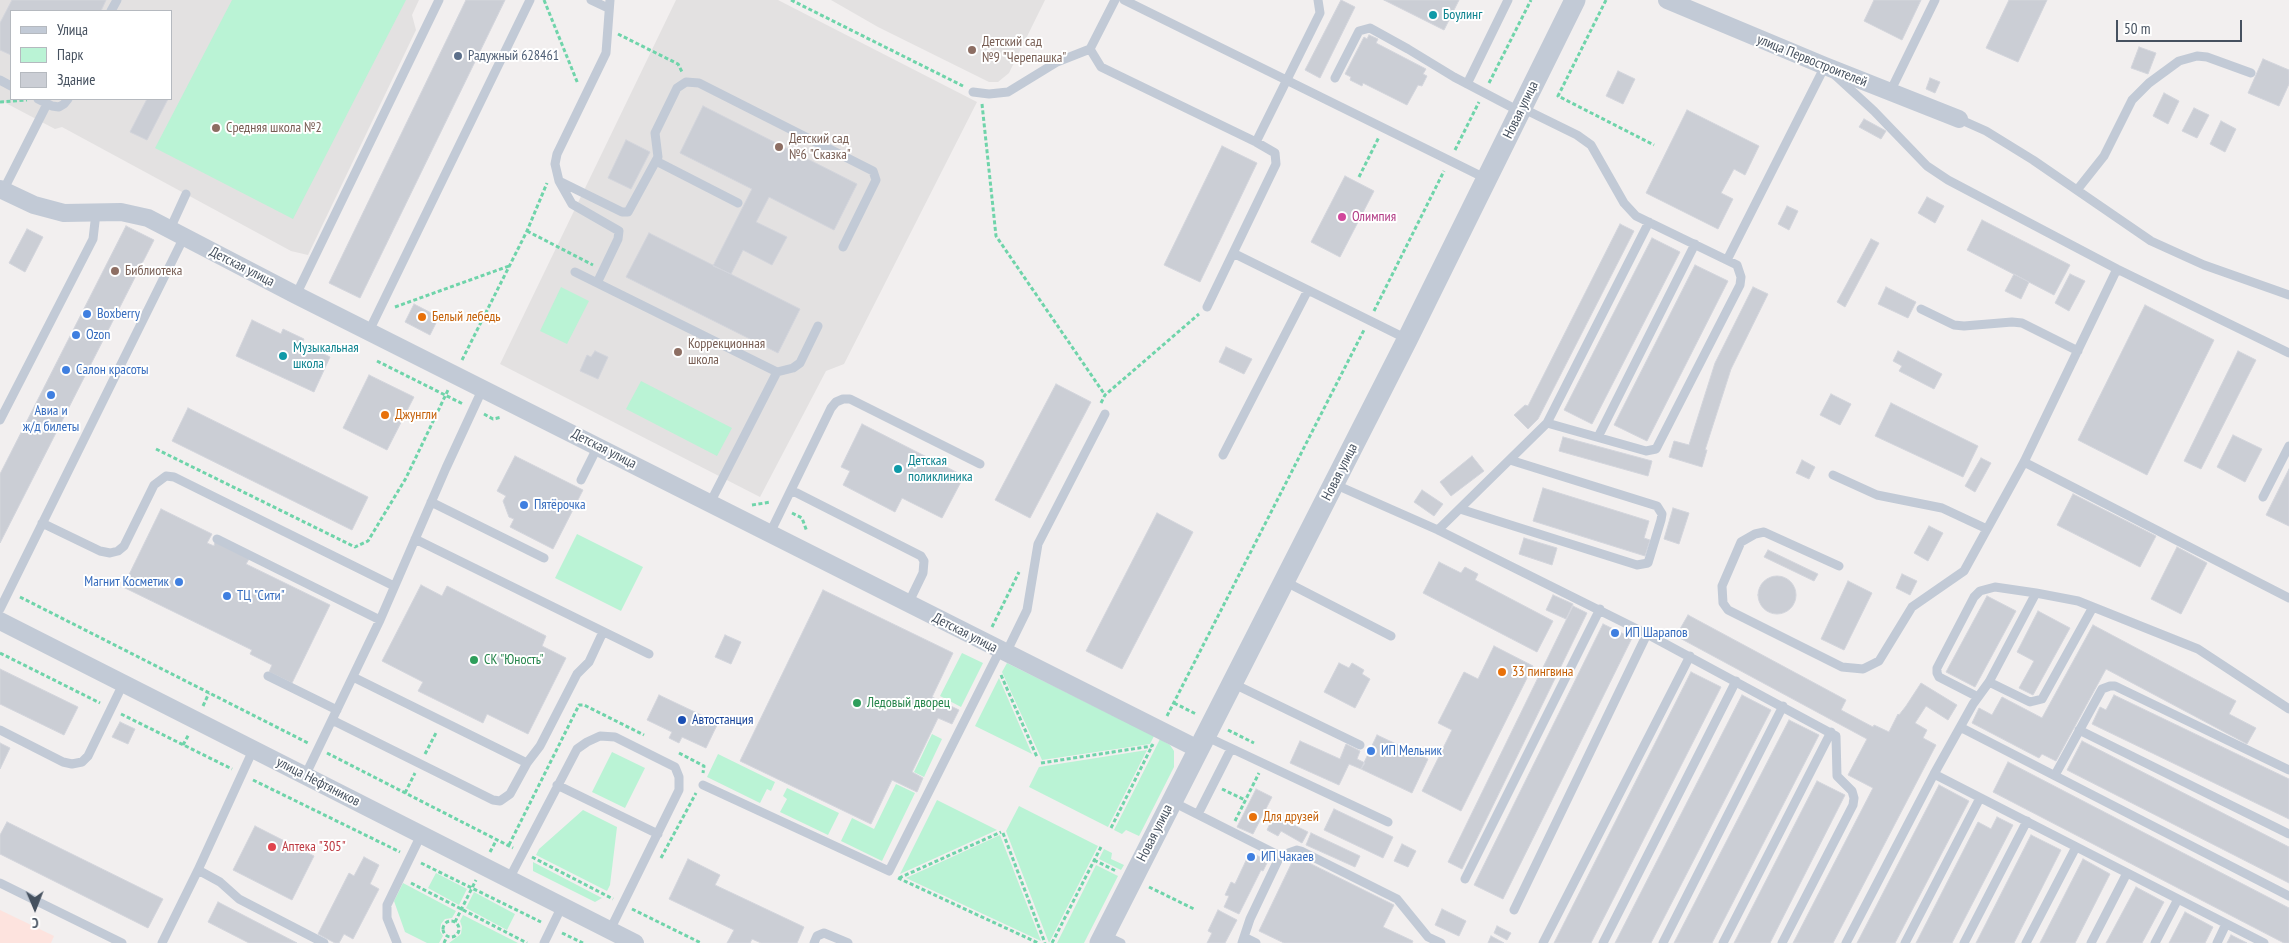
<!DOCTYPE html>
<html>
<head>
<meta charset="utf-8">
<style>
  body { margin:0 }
  #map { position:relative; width:2289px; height:943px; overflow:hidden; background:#f2efef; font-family:"PT Sans Narrow",sans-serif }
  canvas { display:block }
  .legend { position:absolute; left:10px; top:10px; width:162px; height:90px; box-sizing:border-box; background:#fff; border:1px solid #b5b9bf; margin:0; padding:6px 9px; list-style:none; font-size:15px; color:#46515f }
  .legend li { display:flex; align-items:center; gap:10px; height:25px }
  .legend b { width:25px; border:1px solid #b5b9bf }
  .north { position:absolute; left:10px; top:883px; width:50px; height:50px; -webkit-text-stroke:4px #fff; paint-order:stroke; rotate:179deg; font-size:14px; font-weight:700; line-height:20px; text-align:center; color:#46515f }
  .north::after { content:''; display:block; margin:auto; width:18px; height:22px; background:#46515f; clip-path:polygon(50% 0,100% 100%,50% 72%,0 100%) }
  .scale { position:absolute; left:2116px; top:20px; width:126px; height:22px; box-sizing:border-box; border:2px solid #46515f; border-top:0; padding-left:6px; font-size:15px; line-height:18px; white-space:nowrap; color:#46515f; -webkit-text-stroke:4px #fff; paint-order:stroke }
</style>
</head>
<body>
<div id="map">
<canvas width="2289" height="943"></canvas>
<ul class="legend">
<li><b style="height:6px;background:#c2cad6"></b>Улица</li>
<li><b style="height:14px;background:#baf3d5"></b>Парк</li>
<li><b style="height:14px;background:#cbced5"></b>Здание</li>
</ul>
<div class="north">С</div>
<div class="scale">50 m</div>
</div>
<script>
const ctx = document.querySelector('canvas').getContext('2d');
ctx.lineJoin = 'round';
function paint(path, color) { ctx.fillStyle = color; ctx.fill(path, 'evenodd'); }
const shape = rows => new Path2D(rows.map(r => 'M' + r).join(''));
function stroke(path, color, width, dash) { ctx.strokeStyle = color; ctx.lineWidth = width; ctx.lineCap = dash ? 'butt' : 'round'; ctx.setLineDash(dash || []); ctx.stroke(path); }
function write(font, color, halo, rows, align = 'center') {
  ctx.font = font + ' "PT Sans Narrow",sans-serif'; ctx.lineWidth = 4; ctx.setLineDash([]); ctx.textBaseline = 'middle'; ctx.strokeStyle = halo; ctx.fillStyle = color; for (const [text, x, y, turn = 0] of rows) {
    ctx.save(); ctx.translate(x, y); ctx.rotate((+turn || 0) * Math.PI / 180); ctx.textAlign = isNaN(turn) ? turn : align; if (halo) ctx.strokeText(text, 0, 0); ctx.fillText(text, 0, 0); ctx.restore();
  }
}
paint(shape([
  [0,0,419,0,412,15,416,30,308,255,291,251,62,127,55,129,0,100],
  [11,11,171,11,171,99,11,99],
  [676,0,778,0,977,102,844,364,826,371,760,497,500,364],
  [831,0,1045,0,1009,73,998,82,989,82,878,27]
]), '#e3e1e1');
paint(shape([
  [0,910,54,936,51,943,0,943]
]), '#fde3de');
paint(shape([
  [232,0,406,0,293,219,155,148],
  [561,287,589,301,567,344,540,331],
  [641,381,732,428,717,456,626,409],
  [577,534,643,567,621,611,555,578],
  [962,653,983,663,961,707,940,696],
  [1007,663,1154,736,1150,744,1042,760,1002,672],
  [999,678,1032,754,975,726],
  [932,734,942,739,924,777,914,772],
  [1160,739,1170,745,1174,751,1174,767,1139,836,1126,830,1122,834,1114,830],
  [1147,750,1108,827,1029,787,1039,767],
  [612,752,645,768,625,808,592,792],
  [718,754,775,782,771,791,767,789,760,803,707,777],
  [896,784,915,793,882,861,841,841,852,818,874,829],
  [787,788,839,813,828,835,780,812,787,799,783,796],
  [937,800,997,830,900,874],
  [1019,806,1098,846,1049,943,1006,831],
  [583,810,617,827,610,885,607,891,536,855,539,849],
  [1000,835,1041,941,906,878],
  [1104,849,1112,853,1111,859,1124,865,1121,870,1099,859],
  [533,862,602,898,595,902,533,871],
  [1096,865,1118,876,1084,943,1057,943],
  [436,873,467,889,459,905,428,888],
  [403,883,456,911,452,918,445,919,441,924,440,931,443,936,439,943,427,943,405,932,394,901],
  [474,892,515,914,507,930,466,908],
  [463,915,518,943,449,943,461,934,462,927,460,921]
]), '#baf3d5');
const building = shape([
  [12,0,106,0,101,11,11,11,11,55,0,50,0,23,12,0],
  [466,0,505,0,360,298,329,283,466,0],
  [1341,0,1355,7,1320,78,1305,70,1341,0],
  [1384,0,1459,0,1444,30,1384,0],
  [1874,0,1921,0,1902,40,1864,21,1874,0],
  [2009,0,2047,0,2018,62,1986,48,2009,0],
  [1369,35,1378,39,1376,43,1426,69,1423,74,1427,76,1422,86,1418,85,1407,105,1363,83,1362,86,1350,80,1351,77,1345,74,1364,37,1367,39,1369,35],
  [2139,47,2156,53,2148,74,2131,68,2139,47],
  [2263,59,2289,70,2289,84,2279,106,2248,93,2263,59],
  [1618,71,1635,79,1623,104,1606,96,1618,71],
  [1930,78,1940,82,1935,93,1926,89,1930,78],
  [2164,93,2179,101,2168,124,2153,116,2164,93],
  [147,99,168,99,147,140,130,132,147,99],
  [703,106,857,184,834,230,769,197,756,222,787,237,772,265,743,250,731,274,713,266,752,189,680,153,703,106],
  [2194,108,2209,115,2197,138,2182,131,2194,108],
  [1687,110,1759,146,1745,175,1734,169,1721,193,1733,199,1718,229,1646,193,1687,110],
  [1864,119,1886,131,1881,139,1859,127,1864,119],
  [2221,121,2236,129,2225,152,2210,144,2221,121],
  [626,140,650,152,631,189,608,178,626,140],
  [1222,146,1257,163,1200,282,1164,265,1222,146],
  [1345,176,1374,191,1340,257,1311,242,1345,176],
  [1927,197,1944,206,1935,223,1918,213,1927,197],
  [1787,206,1798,211,1789,230,1778,224,1787,206],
  [1982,220,2070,265,2054,295,1967,250,1982,220],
  [1620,224,1634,231,1538,419,1528,429,1514,415,1525,405,1528,406,1620,224],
  [126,226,154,240,0,543,0,474,126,226],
  [27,229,43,237,25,272,9,263,27,229],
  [649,233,800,309,778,353,626,277,649,233],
  [1652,238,1680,252,1592,424,1564,410,1652,238],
  [1871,239,1879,243,1845,307,1837,302,1871,239],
  [1695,265,1728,281,1647,441,1614,425,1695,265],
  [2014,274,2029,282,2021,299,2005,291,2014,274],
  [2070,274,2085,281,2069,311,2055,303,2070,274],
  [1753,287,1768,294,1731,369,1705,450,1707,450,1702,467,1669,457,1674,441,1689,445,1715,363,1753,287],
  [1886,287,1916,302,1908,318,1878,304,1886,287],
  [414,304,439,317,430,335,405,322,414,304],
  [2145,305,2214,340,2147,475,2078,440,2145,305],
  [252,320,281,334,283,329,304,339,302,343,330,357,314,392,236,356,252,320],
  [1226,347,1252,359,1244,374,1219,362,1226,347],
  [595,351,608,357,598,379,580,371,587,355,591,357,595,351],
  [1898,351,1942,374,1934,389,1899,371,1902,366,1893,361,1898,351],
  [2238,351,2256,360,2201,469,2184,461,2238,351],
  [369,375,414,397,387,450,343,428,369,375],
  [1056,384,1091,402,1030,518,995,500,1056,384],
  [1831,394,1851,404,1840,425,1820,415,1831,394],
  [1891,403,1978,446,1963,477,1875,436,1891,403],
  [188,408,368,497,352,530,172,441,188,408],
  [862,424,964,476,942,518,902,498,895,512,843,485,850,471,841,467,862,424],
  [2233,435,2262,449,2245,482,2217,467,2233,435],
  [1563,437,1652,461,1648,476,1559,451,1563,437],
  [515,456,583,490,553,549,510,527,514,519,509,517,503,501,506,496,497,491,515,456],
  [1472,456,1484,471,1451,496,1440,482,1472,456],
  [1981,458,1991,463,1975,492,1965,486,1981,458],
  [1802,460,1815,467,1809,479,1796,473,1802,460],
  [2289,469,2289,526,2266,515,2289,469],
  [1543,488,1649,521,1644,538,1650,540,1645,556,1533,521,1543,488],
  [1422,490,1443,504,1434,516,1414,502,1422,490],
  [2073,494,2156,536,2140,567,2057,525,2073,494],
  [1673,508,1689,513,1679,544,1664,539,1673,508],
  [161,509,212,534,207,543,214,546,215,542,249,559,246,564,330,605,292,683,269,672,272,665,250,654,252,650,123,587,161,509],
  [1157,513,1193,532,1122,669,1086,651,1157,513],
  [1929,526,1943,533,1928,561,1914,553,1929,526],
  [1524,538,1557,548,1552,565,1519,554,1524,538],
  [2177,547,2207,563,2181,614,2151,599,2177,547],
  [1768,550,1818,574,1814,581,1764,557,1768,550],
  [1439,562,1461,573,1465,567,1478,574,1475,580,1553,621,1537,652,1423,593,1439,562],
  [1902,574,1917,581,1910,595,1896,588,1902,574],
  '1758 595a19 19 0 1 1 38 0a19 19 0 1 1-38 0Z',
  [1848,581,1872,593,1844,650,1821,639,1848,581],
  [421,585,442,596,447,586,546,636,542,646,566,658,528,734,487,714,483,723,418,691,423,682,382,661,421,585],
  [823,590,953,653,932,697,959,710,952,724,938,718,912,772,923,778,917,792,892,780,871,824,740,761,823,590],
  [1553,595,1573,604,1566,619,1546,610,1553,595],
  [1987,596,2016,611,1975,687,1946,672,1987,596],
  [1573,606,1587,613,1462,869,1448,862,1573,606],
  [2038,611,2070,628,2033,695,2019,688,2034,661,2017,652,2038,611],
  [1688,615,1846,700,1841,710,1873,727,1874,725,1889,732,1898,714,1899,715,1906,706,1921,683,1957,705,1948,720,1926,706,1915,723,1927,730,1923,738,1936,745,1833,943,1793,943,1873,788,1848,775,1867,739,1676,636,1688,615],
  [1603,624,1632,638,1503,899,1474,885,1603,624],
  [2093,625,2236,701,2229,714,2256,728,2247,744,2106,669,2056,761,2042,754,2039,758,1972,723,1979,708,1992,715,2002,697,2042,718,2093,625],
  [725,635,741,642,731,664,715,657,725,635],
  [1494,646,1533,666,1461,811,1422,791,1452,730,1438,723,1464,672,1478,679,1494,646],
  [1339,663,1349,668,1352,663,1364,670,1362,674,1370,679,1355,708,1324,692,1339,663],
  [0,669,78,707,64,735,0,704,0,669],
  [1691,672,1721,687,1591,943,1554,943,1691,672],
  [659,695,718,723,706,748,682,737,679,743,669,738,672,732,647,720,659,695],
  [1742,695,1771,710,1651,943,1615,943,1742,695],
  [2114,695,2289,779,2289,819,2092,724,2100,707,2106,710,2114,695],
  [1789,720,1819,735,1712,943,1674,943,1789,720],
  [120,722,135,729,128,744,112,737,120,722],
  [1377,735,1428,759,1412,793,1361,769,1377,735],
  [1300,741,1340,759,1346,744,1360,751,1357,759,1365,763,1361,769,1349,764,1339,785,1290,763,1300,741],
  [2082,741,2289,847,2289,883,2067,770,2082,741],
  [0,743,10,748,0,769,0,743],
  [2008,762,2289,908,2289,943,2284,943,1993,792,2008,762],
  [1817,781,1845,795,1770,943,1734,943,1817,781],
  [1939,785,1969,801,1895,943,1857,943,1939,785],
  [1256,789,1272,797,1253,834,1237,827,1256,789],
  [1334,809,1393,837,1383,858,1324,830,1334,809],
  [1274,815,1308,832,1302,843,1281,831,1278,836,1267,830,1274,815],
  [1997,817,2013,825,1952,943,1916,943,1978,822,1991,829,1997,817],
  [7,822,163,899,148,928,0,854,0,835,7,822],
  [255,826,314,856,292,900,233,870,255,826],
  [1311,833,1360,856,1355,867,1306,845,1311,833],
  [2031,835,2061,850,2014,943,1976,943,2031,835],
  [1402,844,1416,851,1408,867,1394,861,1402,844],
  [1250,852,1266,860,1265,862,1267,863,1263,871,1261,870,1239,914,1224,907,1229,896,1225,895,1231,882,1235,884,1250,852],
  [1295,856,1394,905,1383,927,1413,941,1412,943,1284,943,1259,931,1295,856],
  [364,857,379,865,370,884,379,889,353,939,344,934,339,943,335,943,318,934,349,873,354,876,364,857],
  [688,859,720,875,715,885,804,927,797,943,761,943,752,939,750,943,727,943,734,930,669,899,688,859],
  [2083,859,2110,874,2075,943,2040,943,2083,859],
  [2136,887,2164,902,2142,943,2106,943,2136,887],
  [218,902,297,943,249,943,208,922,218,902],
  [1442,909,1466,921,1459,936,1435,925,1442,909],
  [1218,910,1237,920,1225,943,1207,943,1212,933,1208,931,1218,910],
  [2185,912,2213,927,2205,943,2169,943,2185,912],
  [1497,926,1511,933,1507,940,1494,933,1497,926],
  [2231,935,2247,943,2227,943,2231,935],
  [1491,936,1504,943,1488,943,1491,936]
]);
paint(building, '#cbced5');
stroke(building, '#d3d5dc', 1);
stroke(shape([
  [544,0,578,84],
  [791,0,963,86],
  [1606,0,1558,96,1654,145],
  [618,34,678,64,682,72],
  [1489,83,1531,0],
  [0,102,27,100],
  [982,104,996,236,1105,395],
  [1455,150,1479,102],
  [1359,177,1379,137],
  [527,231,593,265],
  [395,307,509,266],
  [1374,311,1444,171],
  [462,360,527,231,547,183],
  [377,361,463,404],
  [1101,403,1105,395,1199,314],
  [484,414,493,419,502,417],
  [156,449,355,547,368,541,406,478,449,388],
  [752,505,771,502],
  [792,513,802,518,807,532],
  [20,597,308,743],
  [992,627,1019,572],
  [0,653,100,703],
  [1001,675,1037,757],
  [1174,703,1196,714],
  [203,706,209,693],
  [121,714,232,769],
  [1167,716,1364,330],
  [1228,730,1254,743],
  [183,745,189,734],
  [327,753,513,848],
  [679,753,704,766,703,773],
  [425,754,437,731],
  [1041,763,1152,746],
  [253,780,400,852],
  [1222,789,1245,800],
  [405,793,415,773],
  [1235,821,1259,773],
  [1111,828,1153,744],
  [1003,833,1045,943],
  [509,845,579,705,584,705,644,735],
  [490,852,497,839],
  [532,857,613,899],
  [661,858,696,793],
  [1094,860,1116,871],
  [421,863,541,922],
  [898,878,1038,943],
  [899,878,1001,832],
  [411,883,527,943],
  [1149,887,1194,909],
  [632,909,701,943],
  '443 929a8 8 0 1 1 16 0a8 8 0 1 1-16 0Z',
  [455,922,476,880],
  [562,933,583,943],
  [444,943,447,936],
  [1052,943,1101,847]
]), '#6fd4aa', 3, [4, 2.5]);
stroke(shape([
  [591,0,608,8],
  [1124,0,1487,179],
  [111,11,117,0],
  [1090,49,1101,67,1256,142,1275,153,1276,164,1207,307],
  [1335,78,1359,31,1370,28,1408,49,1454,77,1519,111],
  [0,80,11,86],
  [1467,84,1508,0],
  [973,92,989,94,1008,92,1057,62,1090,49,1115,0],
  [1890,92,1935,0],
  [38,99,52,106,59,107,64,104,68,99],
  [1522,108,1577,135,1591,145,1624,203,1636,216,1737,265,1741,277,1740,285,1656,449,1646,451,1547,423],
  [1959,119,1986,131,2033,160,2151,241,2204,265,2289,295],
  [1256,142,1320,13,1318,0],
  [656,161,738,203],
  [559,181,622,212,628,212,658,157,655,133,677,88,686,82,699,83,873,171,876,180,843,247],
  [2077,190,2104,156,2132,100,2149,83,2179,61,2197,56,2207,57,2251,73],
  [3,191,47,104],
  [170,229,186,194],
  [1233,253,1407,339],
  [1727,260,1825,66,1874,111,1927,166,1948,180,2117,269,2289,353],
  [575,272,777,372,793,368,800,363,818,326],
  [597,283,618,239,619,231,572,204,559,181,555,164,557,154,606,53,610,0],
  [296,295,439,0],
  [1921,309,1954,325,1964,326,2012,322,2022,323,2078,351],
  [369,331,530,0],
  [0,420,93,239,96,213],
  [1598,437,1695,244],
  [1223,455,1308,290],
  [2024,462,2289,598],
  [1833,475,1877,495,1942,508,1987,529],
  [581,480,598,446],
  [1334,484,1438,530,1547,423,1649,222],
  [791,490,921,556,924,561,923,573,908,604],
  [2263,497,2289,446],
  [431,502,544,558],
  [710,503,777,372],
  [1460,509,1637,565,1648,563,1661,520,1662,514,1657,506,1510,460],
  [42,523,100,551,110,553,118,551,124,546,154,485,166,476,174,477,394,586],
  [1438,530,1647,634,1836,736,1837,776,1852,791,1854,798,1853,805,1782,943],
  [770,533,831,408,836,402,843,399,850,399,980,464],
  [217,539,380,620],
  [415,539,649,654],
  [1839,566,1764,532,1755,534,1741,542,1722,586,1723,603,1728,610,1842,667,1863,669,1879,661,1912,607,1964,571,2024,462,2117,269],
  [1284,581,1391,636],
  [0,609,184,237],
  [1006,653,1027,610,1038,544,1105,414],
  [268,676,337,710],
  [353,677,527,763],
  [1989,682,2030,702,2042,699,2093,607],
  [1232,683,1360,745],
  [1978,697,1939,677,1937,673,1937,668,1974,597,1980,591,1995,587,2036,593],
  [332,720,493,800,500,801,510,794,527,763,540,746,577,674,589,662,603,632],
  [1960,727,2289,896],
  [0,730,63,762,72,764,82,762,88,756,123,684],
  [2079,730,2289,834],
  [1205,736,1388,822],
  [1934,774,2264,943],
  [2055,775,2102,689,2110,686,2115,686,2289,770],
  [305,776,380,620,446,468,483,388],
  [557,785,658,834],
  [703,785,889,871,1000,650],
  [1171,801,1280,856,1297,850,1301,851,1397,899,1428,937,1441,943],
  [1198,814,1231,749],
  [198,870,220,882,239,899,324,943],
  [509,879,577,749,587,742,600,736,615,737,675,767,679,777,679,790,610,930],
  [1465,879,1600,609],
  [0,883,122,943],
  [1514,910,1647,634],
  [1104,935,1121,943],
  [1244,937,1256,943],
  [162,943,198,870,253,750],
  [397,943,387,918,387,905,421,835],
  [544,943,562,906],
  [814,943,817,936,824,933,848,943],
  [1242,943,1250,919,1280,856],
  [1543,943,1690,656],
  [1603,943,1736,681],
  [1663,943,1783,706],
  [1723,943,1831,732],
  [1846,943,1934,774,1973,704,1989,682,2036,593,2078,601,2198,649,2289,709],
  [1905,943,1980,798],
  [1964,943,2027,821],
  [2026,943,2076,847],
  [2091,943,2127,873],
  [2155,943,2178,899],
  [2217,943,2226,924]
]), '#c2cad6', 9);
stroke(shape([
  [1667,0,1825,66,1959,119],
  [0,189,34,205,64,213,121,212,148,218,296,295,1198,749],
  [0,621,635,943]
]), '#c2cad6', 18);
stroke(shape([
  [1100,943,1407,340,1575,0]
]), '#c2cad6', 21);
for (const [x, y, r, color] of [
  [1433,15,5,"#0f9aa8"],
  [972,50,5,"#8d6e63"],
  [458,56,5,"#5c6f8a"],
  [216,128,5,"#8d6e63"],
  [779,147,5,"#8d6e63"],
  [1342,217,5,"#d1479c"],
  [115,271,5,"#8d6e63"],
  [87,314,5,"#3f7fe0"],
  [422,317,5,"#e8710a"],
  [76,335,5,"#3f7fe0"],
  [678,352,5,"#8d6e63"],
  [283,356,5,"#0f9aa8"],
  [66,370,5,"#3f7fe0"],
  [51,395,5,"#3f7fe0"],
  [385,415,5,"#e8710a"],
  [898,469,5,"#0f9aa8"],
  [524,505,5,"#3f7fe0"],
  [179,582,5,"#3f7fe0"],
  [227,596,5,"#3f7fe0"],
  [1615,633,5,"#3f7fe0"],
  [474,660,5,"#2e9e5b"],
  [1502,672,5,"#e8710a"],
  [857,703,5,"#2e9e5b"],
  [682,720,5,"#1a4fb4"],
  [1371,751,5,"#3f7fe0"],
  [1253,817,5,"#e8710a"],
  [272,847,5,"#e0444e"],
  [1251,857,5,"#3f7fe0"]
]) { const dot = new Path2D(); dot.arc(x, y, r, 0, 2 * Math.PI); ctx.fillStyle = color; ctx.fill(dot); stroke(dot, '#fff', 2); }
write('14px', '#0d838f', '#fff', [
  ["Боулинг",1443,15],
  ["Музыкальная",293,348],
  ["школа",293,364],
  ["Детская",908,461],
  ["поликлиника",908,477]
], 'left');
write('14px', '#785e54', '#fff', [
  ["Детский сад",982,42],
  ["№9 \"Черепашка\"",982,58],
  ["Средняя школа №2",226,128],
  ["Детский сад",789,139],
  ["№6 \"Сказка\"",789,155],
  ["Библиотека",125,271],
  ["Коррекционная",688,344],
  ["школа",688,360]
], 'left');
write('14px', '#4e5e75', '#fff', [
  ["Радужный 628461",468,56]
], 'left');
write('14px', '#46515f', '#fff', [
  ["улица Первостроителей",1812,61,22],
  ["Новая улица",1521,110,-64],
  ["Детская улица",242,267,27],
  ["Детская улица",604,449,27],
  ["Новая улица",1340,472,-63],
  ["Детская улица",965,633,27],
  ["улица Нефтяников",318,782,27],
  ["Новая улица",1155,833,-63]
]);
write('14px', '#b23c85', '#fff', [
  ["Олимпия",1352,217]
], 'left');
write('14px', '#366cbe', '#fff', [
  ["Boxberry",97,314],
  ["Ozon",86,335],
  ["Салон красоты",76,370],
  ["Авиа и",51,411,"center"],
  ["ж/д билеты",51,427,"center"],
  ["Пятёрочка",534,505],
  ["Магнит Косметик",169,582,"right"],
  ["ТЦ \"Сити\"",237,596],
  ["ИП Шарапов",1625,633],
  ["ИП Мельник",1381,751],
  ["ИП Чакаев",1261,857]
], 'left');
write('14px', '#c56008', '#fff', [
  ["Белый лебедь",432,317],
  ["Джунгли",395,415],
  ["33 пингвина",1512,672],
  ["Для друзей",1263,817]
], 'left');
write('14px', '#27864d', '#fff', [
  ["СК \"Юность\"",484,660],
  ["Ледовый дворец",867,703]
], 'left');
write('14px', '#164399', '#fff', [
  ["Автостанция",692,720]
], 'left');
write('14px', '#be3a42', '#fff', [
  ["Аптека \"305\"",282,847]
], 'left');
</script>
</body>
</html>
